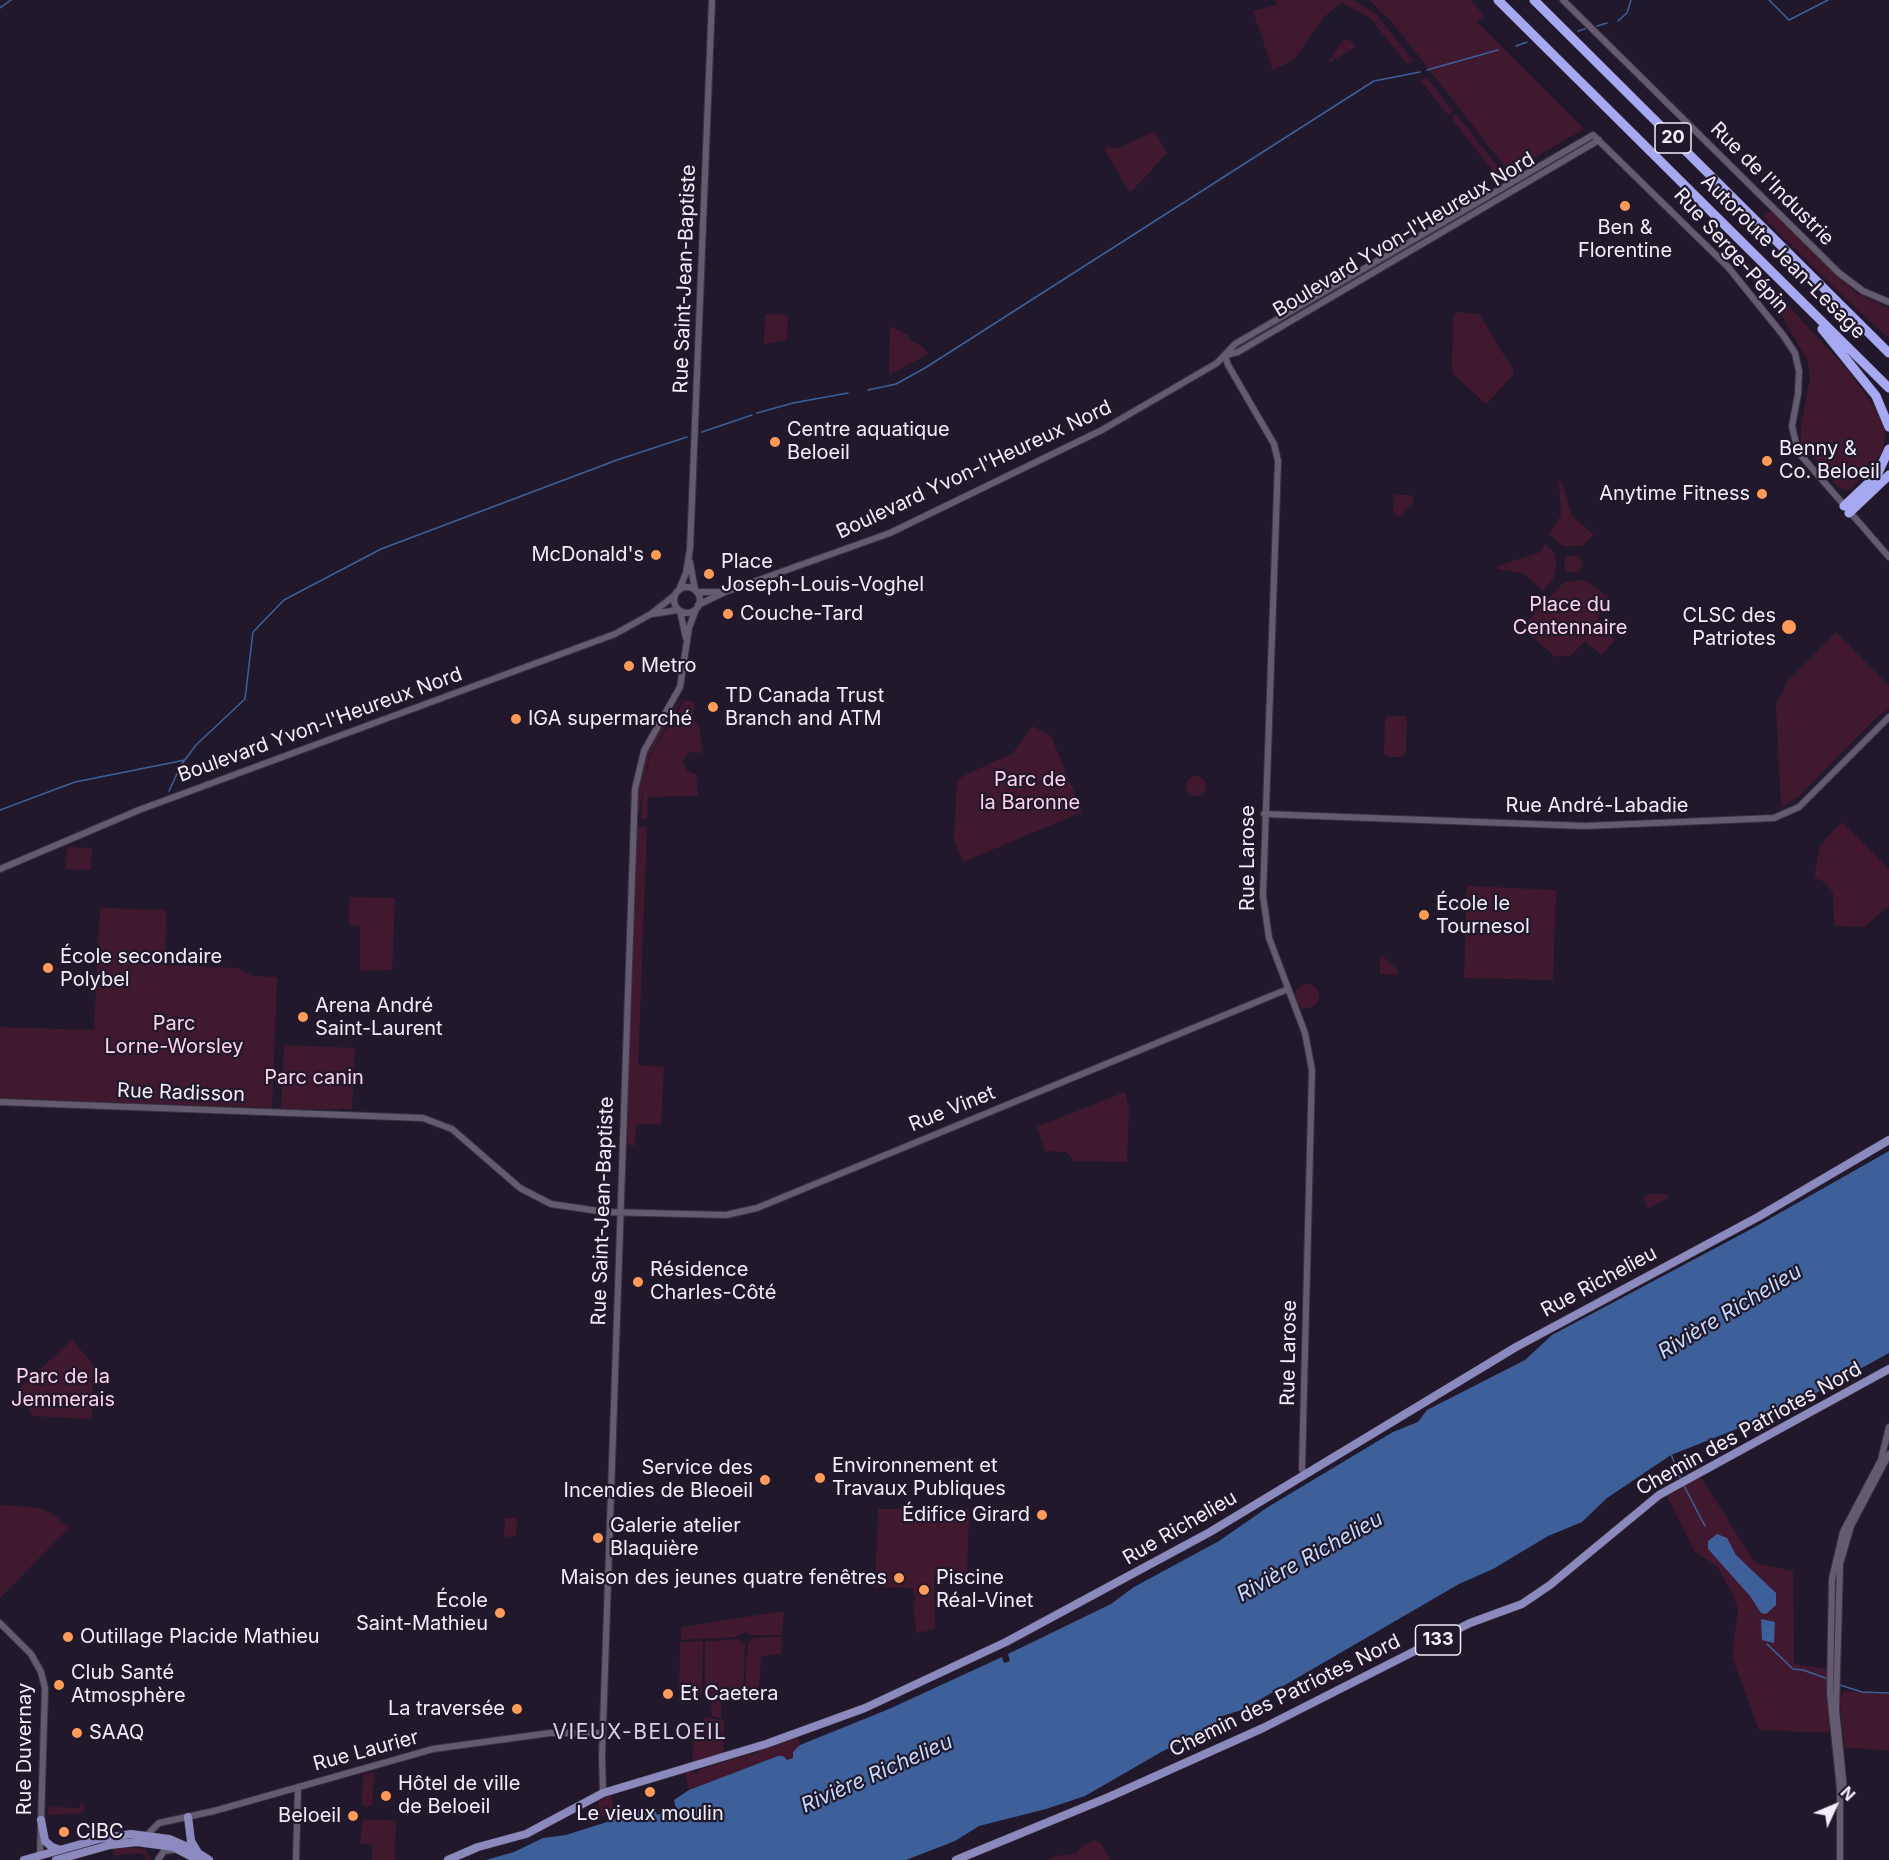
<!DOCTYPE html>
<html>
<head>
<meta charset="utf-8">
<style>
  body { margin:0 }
  #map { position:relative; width:1889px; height:1860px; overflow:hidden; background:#21192b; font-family:Inter,sans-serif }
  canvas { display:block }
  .north { position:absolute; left:1805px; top:1776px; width:60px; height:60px; -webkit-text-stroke:4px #21192b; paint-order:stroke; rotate:46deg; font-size:16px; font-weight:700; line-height:24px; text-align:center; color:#f2edfa }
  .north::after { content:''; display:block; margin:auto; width:21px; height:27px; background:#f2edfa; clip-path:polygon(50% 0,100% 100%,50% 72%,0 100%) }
</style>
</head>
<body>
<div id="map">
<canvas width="1889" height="1860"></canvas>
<div class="north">N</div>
</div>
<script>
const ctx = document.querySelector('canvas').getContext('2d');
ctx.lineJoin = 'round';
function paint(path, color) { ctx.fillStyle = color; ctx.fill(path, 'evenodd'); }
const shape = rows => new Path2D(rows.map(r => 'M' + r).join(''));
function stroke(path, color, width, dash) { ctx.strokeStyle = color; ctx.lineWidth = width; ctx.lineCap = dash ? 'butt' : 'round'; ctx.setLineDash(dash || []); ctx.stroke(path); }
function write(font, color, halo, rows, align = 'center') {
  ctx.font = font + ' Inter,sans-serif'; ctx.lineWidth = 4.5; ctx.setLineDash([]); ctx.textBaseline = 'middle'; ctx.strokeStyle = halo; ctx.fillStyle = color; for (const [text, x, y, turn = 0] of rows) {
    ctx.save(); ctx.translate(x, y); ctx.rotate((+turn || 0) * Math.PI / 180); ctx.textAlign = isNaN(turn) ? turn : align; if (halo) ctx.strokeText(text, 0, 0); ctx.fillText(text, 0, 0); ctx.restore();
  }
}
paint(shape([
  [1276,0,1354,0,1377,15,1414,62,1407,64,1370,18,1342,2,1324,17,1295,58,1273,71,1253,11,1277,5],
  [1369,0,1470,0,1484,15,1477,22,1584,129,1509,172,1392,22],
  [1344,39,1353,42,1355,47,1329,63,1329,60],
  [1427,78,1453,111,1449,116,1420,80],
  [1455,115,1457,115,1506,177,1500,180,1451,118],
  [1155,132,1167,153,1132,191,1129,191,1105,150,1109,146,1115,149],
  [1771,211,1856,293,1889,309,1889,338,1849,302,1763,217],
  [1735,249,1847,369,1884,420,1885,438,1882,453,1851,489,1847,490,1838,487,1801,443,1801,426,1810,378,1808,362,1776,305,1729,254],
  [1368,271,1369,273,1237,349,1236,347],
  [1457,312,1479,314,1513,370,1513,375,1486,404,1452,373,1453,316],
  [765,314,788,315,787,340,764,344],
  [890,326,908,335,910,340,923,347,928,354,889,375],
  [1559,481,1562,481,1572,516,1594,535,1582,546,1563,546,1549,534,1561,515],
  [1395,495,1410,495,1414,499,1413,503,1398,517,1393,512],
  [1545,543,1555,554,1556,567,1553,579,1543,591,1524,574,1498,569,1498,566,1541,552],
  '1564 564a9 9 0 1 1 18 0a9 9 0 1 1-18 0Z',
  [1585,580,1612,600,1599,614,1598,623,1615,640,1601,655,1585,641,1569,657,1563,655,1555,657,1522,627,1564,582],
  [1836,632,1889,686,1889,709,1879,715,1799,796,1781,808,1776,705,1788,681],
  [683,699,649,756,638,818,638,790,645,756,678,701],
  [685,700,695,703,693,718,700,728,702,753,689,752,683,761,687,771,696,774,698,796,648,797,647,819,641,819,643,790,648,788,643,789,650,756,681,706,685,711,682,705],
  [1388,716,1405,716,1407,719,1406,752,1402,757,1389,757,1384,754,1385,720],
  [1032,726,1051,736,1082,812,963,862,954,839,957,782,963,776,1013,753],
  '1186 786a10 10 0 1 1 20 0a10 10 0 1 1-20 0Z',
  [1842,822,1889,869,1889,906,1864,927,1834,926,1833,893,1826,883,1814,877,1820,845],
  [638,827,647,827,638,1065,664,1067,661,1125,636,1124,635,1146,626,1143,636,831],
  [67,847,92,848,91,870,66,869],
  [1467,886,1556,890,1553,980,1464,978],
  [349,897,395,898,392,970,360,971,360,926,349,925],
  [100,908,166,910,165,965,238,968,252,976,277,977,272,1108,0,1098,0,1027,94,1030],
  [1382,956,1398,970,1397,975,1380,974,1380,957],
  '1295 996a12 12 0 1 1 24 0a12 12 0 1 1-24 0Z',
  [284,1045,355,1048,352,1109,281,1109],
  [1125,1092,1129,1109,1127,1162,1074,1161,1066,1152,1045,1151,1037,1127],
  [1647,1194,1666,1194,1669,1198,1647,1209,1643,1197],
  [72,1340,93,1364,92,1419,32,1416,20,1388],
  [1699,1474,1755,1563,1793,1571,1794,1664,1828,1669,1829,1733,1759,1730,1732,1656,1738,1609,1733,1595,1717,1566,1695,1552,1666,1494],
  [0,1505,38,1508,51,1513,69,1528,0,1598],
  [878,1509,969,1509,967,1575,934,1576,935,1629,916,1633,913,1601,916,1601,912,1588,875,1587],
  [505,1518,517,1518,516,1536,504,1537],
  [784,1611,782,1635,753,1635,746,1632,736,1637,681,1640,681,1627],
  [782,1637,781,1654,761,1656,758,1702,747,1702,745,1690,748,1643,753,1638],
  [737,1639,745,1645,743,1692,745,1702,721,1701,721,1718,712,1716,711,1700,705,1694,705,1642],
  [703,1641,702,1694,679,1701,680,1642],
  [1843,1691,1889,1694,1889,1751,1844,1747,1840,1700],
  [704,1717,724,1721,724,1733,704,1733],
  [699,1734,724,1734,723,1753,693,1763,692,1751,694,1748,692,1742],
  [798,1736,800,1745,793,1752,794,1758,787,1760,783,1756,778,1756,689,1790,685,1773,692,1771,698,1774,699,1770,750,1754,752,1756,759,1750],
  [374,1772,372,1805,366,1808,362,1804,363,1775],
  [611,1794,614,1814,601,1817,598,1799],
  [49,1803,50,1807,80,1808,80,1804,84,1804,84,1813,48,1815],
  [363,1819,396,1821,395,1860,372,1860,372,1845,360,1843],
  [1094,1840,1101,1843,1110,1860,1047,1860,1056,1856,1076,1854,1082,1846],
  [124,1847,145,1849,152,1860,146,1860,146,1856,139,1853,117,1855,115,1858,113,1849]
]), '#40192f');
paint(shape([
  [1889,1151,1889,1353,1785,1410,1671,1455,1607,1498,1582,1522,1548,1536,1493,1569,1459,1584,1242,1710,1222,1716,1210,1729,1163,1751,1085,1796,1046,1809,979,1826,955,1841,906,1860,486,1860,514,1852,543,1838,566,1835,607,1822,634,1810,655,1809,657,1815,676,1808,674,1800,689,1790,778,1756,783,1756,787,1760,793,1758,793,1752,800,1745,889,1709,1002,1657,1004,1663,1010,1661,1008,1654,1111,1604,1134,1587,1219,1541,1268,1507,1393,1432,1418,1422,1427,1410,1525,1360,1552,1335,1755,1227],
  [1717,1534,1727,1538,1736,1555,1776,1593,1776,1605,1766,1614,1761,1613,1750,1596,1708,1549,1708,1541],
  [1761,1619,1775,1622,1774,1643,1762,1640]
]), '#3e609a');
stroke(shape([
  [1769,0,1789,20,1828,0],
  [0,8,11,0],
  [1618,21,1627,13,1631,0],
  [1597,26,1607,23],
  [1578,31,1585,29],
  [1516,46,1527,42],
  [1427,70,1498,50],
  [868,390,896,384,925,368,1366,86,1374,81,1420,72],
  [757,413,793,403,848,393],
  [702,432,752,415],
  [169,791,181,765,196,745,245,699,253,632,284,600,381,549,617,460,687,437],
  [0,810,75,782,185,760],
  [1671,1454,1681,1480],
  [1683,1484,1705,1526],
  [1767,1644,1793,1669,1803,1670,1828,1679],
  [1840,1685,1862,1692,1889,1693]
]), '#3e609a', 1.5);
const minor = shape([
  [1563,0,1839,273,1863,291,1889,302],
  [1225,355,1228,365,1274,444,1278,461,1263,896,1269,938,1305,1033,1312,1070,1302,1469,1305,1473],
  [1226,355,1238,352,1599,140],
  [690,562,695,590],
  '674 600a13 13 0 1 1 26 0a13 13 0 1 1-26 0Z',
  [679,590,686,573,690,549,712,0],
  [697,592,725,592],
  [698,605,725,592,890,533,1102,430,1217,363,1235,344,1593,135,1728,267,1783,335,1795,353,1799,371,1798,394,1792,426,1798,452,1889,557],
  [680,611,686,638],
  [652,614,678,610],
  [1264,814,1585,826,1774,818,1799,807,1889,717],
  [0,869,139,810,615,634,651,614,675,595],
  [0,1102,423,1118,452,1129,520,1188,551,1204,605,1212,726,1215,757,1208,1288,989],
  [0,1623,31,1654,41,1672,45,1688,40,1855],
  [1844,1790,1836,1710,1840,1564,1851,1526,1889,1454],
  [603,1793,602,1756,635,789,644,751,680,687,689,628,696,609],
  [147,1835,159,1823,214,1811,433,1749,550,1733,602,1733],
  [158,1860,164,1851,173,1850],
  [296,1860,298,1787],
  [1840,1860,1840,1789,1830,1693,1832,1579,1843,1532,1881,1460,1889,1427]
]);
const major = shape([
  [188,1817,191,1841,197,1851],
  [41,1820,45,1841,52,1847,58,1849],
  [24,1860,99,1839,131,1834,169,1839,190,1848,209,1860],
  [56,1860,110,1845,137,1842,173,1847,198,1860],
  [448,1860,478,1847,526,1834,603,1793,766,1744,865,1708,1006,1642,1210,1532,1516,1347,1758,1217,1889,1140],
  [956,1860,1109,1797,1263,1728,1470,1623,1522,1604,1550,1585,1659,1495,1889,1369]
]);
const highway = shape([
  [1498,0,1889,388],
  [1534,0,1889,353],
  [1822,329,1876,396,1889,427],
  [1844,506,1877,475,1889,449],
  [1849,513,1889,475]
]);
stroke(minor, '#393341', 8);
stroke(major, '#393341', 9);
stroke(highway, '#393341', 10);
stroke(minor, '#645b71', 6);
stroke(major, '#8c89be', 8);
stroke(highway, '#a7a8f2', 9);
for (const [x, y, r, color] of [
  [1625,206,6,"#fe9b58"],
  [775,442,6,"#fe9b58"],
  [1767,461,6,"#fe9b58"],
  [1762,494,6,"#fe9b58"],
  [656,555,6,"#fe9b58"],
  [709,574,6,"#fe9b58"],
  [728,614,6,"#fe9b58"],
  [1789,627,8,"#fe9b58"],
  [629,666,6,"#fe9b58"],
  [713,707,6,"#fe9b58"],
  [516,719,6,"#fe9b58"],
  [1424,915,6,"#fe9b58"],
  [48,968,6,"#fe9b58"],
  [303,1017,6,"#fe9b58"],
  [638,1282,6,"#fe9b58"],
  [820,1478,6,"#fe9b58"],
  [765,1480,6,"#fe9b58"],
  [1042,1515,6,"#fe9b58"],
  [598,1538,6,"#fe9b58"],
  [899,1578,6,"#fe9b58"],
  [924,1590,6,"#fe9b58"],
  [500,1613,6,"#fe9b58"],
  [68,1637,6,"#fe9b58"],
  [59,1685,6,"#fe9b58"],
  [668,1694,6,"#fe9b58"],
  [517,1709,6,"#fe9b58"],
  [77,1733,6,"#fe9b58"],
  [650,1792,6,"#fe9b58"],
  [386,1796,6,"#fe9b58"],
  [353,1816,6,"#fe9b58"],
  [64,1832,6,"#fe9b58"]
]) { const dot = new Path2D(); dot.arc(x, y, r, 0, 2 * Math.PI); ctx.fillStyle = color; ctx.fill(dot); stroke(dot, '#21192b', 2); }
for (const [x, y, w] of [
  [1673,138,36],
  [1438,1640,45]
]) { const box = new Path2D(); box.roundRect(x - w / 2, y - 15, w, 30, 4.5); ctx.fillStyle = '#21192b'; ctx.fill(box); stroke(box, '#f2edfa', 1.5); }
write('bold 18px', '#f2edfa', null, [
  ["20",1673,138],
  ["133",1438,1640]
]);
write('20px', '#f2edfa', '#21192b', [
  ["Rue de l'Industrie",1772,184,45],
  ["Boulevard Yvon-l'Heureux Nord",1404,235,-31],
  ["Rue Serge-Pépin",1731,251,48],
  ["Autoroute Jean-Lesage",1783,257,45],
  ["Rue Saint-Jean-Baptiste",685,279,-88],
  ["Boulevard Yvon-l'Heureux Nord",974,470,-25],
  ["Boulevard Yvon-l'Heureux Nord",320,725,-20],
  ["Rue André-Labadie",1597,806],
  ["Rue Larose",1248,858,-90],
  ["Rue Radisson",181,1093,2],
  ["Rue Vinet",952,1109,-22],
  ["Rue Saint-Jean-Baptiste",603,1211,-88],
  ["Rue Richelieu",1599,1282,-28],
  ["Rue Larose",1289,1353,-89],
  ["Chemin des Patriotes Nord",1749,1429,-29],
  ["Rue Richelieu",1180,1528,-30],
  ["Chemin des Patriotes Nord",1285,1696,-26],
  ["Rue Duvernay",25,1749,-90],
  ["Rue Laurier",366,1751,-15]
]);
write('20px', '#f2edfa', '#21192b', [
  ["Ben &",1625,228,"center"],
  ["Florentine",1625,251,"center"],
  ["Centre aquatique",787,430],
  ["Beloeil",787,453],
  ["Benny &",1779,449],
  ["Co. Beloeil",1779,472],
  ["Anytime Fitness",1750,494,"right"],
  ["McDonald's",644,555,"right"],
  ["Place",721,562],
  ["Joseph-Louis-Voghel",721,585],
  ["Couche-Tard",740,614],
  ["CLSC des",1776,616,"right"],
  ["Patriotes",1776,639,"right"],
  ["Metro",641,666],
  ["TD Canada Trust",725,696],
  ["Branch and ATM",725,719],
  ["IGA supermarché",528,719],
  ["École le",1436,904],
  ["Tournesol",1436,927],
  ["École secondaire",60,957],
  ["Polybel",60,980],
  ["Arena André",315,1006],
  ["Saint-Laurent",315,1029],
  ["Résidence",650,1270],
  ["Charles-Côté",650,1293],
  ["Environnement et",832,1466],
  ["Travaux Publiques",832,1489],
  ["Service des",753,1468,"right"],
  ["Incendies de Bleoeil",753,1491,"right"],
  ["Édifice Girard",1030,1515,"right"],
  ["Galerie atelier",610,1526],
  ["Blaquière",610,1549],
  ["Maison des jeunes quatre fenêtres",887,1578,"right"],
  ["Piscine",936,1578],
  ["Réal-Vinet",936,1601],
  ["École",488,1601,"right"],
  ["Saint-Mathieu",488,1624,"right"],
  ["Outillage Placide Mathieu",80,1637],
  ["Club Santé",71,1673],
  ["Atmosphère",71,1696],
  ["Et Caetera",680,1694],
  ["La traversée",505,1709,"right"],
  ["SAAQ",89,1733],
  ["Hôtel de ville",398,1784],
  ["de Beloeil",398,1807],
  ["Le vieux moulin",650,1814,"center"],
  ["Beloeil",341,1816,"right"],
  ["CIBC",76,1832]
], 'left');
write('20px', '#fdd3e7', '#21192b', [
  ["Place du",1570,605],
  ["Centennaire",1570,628],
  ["Parc de",1030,780],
  ["la Baronne",1030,803],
  ["Parc",174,1024],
  ["Lorne-Worsley",174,1047],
  ["Parc canin",314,1078],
  ["Parc de la",63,1377],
  ["Jemmerais",63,1400]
]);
write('italic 21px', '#c6dbfd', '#21192b', [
  ["Rivière Richelieu",1730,1312,-31],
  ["Rivière Richelieu",1310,1557,-29],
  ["Rivière Richelieu",877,1774,-24]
]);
ctx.letterSpacing = '1.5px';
write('21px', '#dacfe8', '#21192b', [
  ["VIEUX-BELOEIL",640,1733]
]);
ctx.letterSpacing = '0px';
</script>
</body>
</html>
